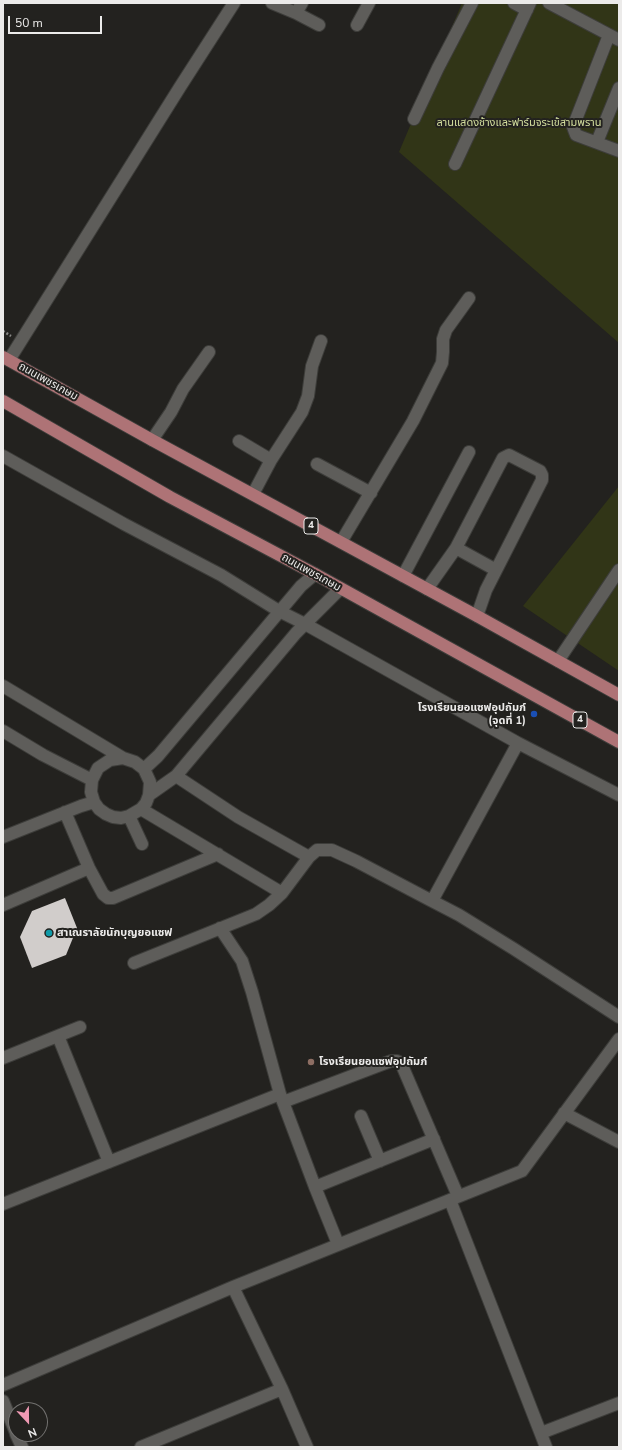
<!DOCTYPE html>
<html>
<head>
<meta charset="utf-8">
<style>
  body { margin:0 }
  #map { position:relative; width:622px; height:1450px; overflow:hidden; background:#23221f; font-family:"Nunito Sans",sans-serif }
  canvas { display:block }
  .frame { position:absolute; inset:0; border:4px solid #ecebea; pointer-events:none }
  .north { position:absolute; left:8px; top:1402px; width:40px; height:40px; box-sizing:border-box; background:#23221f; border:1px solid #737270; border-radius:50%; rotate:158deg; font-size:11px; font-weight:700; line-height:16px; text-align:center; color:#ecebea }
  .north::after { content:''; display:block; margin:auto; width:14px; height:18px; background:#f09ab4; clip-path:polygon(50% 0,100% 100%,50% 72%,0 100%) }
  .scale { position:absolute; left:8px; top:16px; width:94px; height:18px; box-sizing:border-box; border:2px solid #ecebea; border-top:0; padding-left:5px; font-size:12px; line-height:14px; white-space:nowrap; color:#ecebea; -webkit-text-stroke:3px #23221f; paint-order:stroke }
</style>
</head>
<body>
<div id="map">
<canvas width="622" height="1450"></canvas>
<div class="frame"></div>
<div class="north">N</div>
<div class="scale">50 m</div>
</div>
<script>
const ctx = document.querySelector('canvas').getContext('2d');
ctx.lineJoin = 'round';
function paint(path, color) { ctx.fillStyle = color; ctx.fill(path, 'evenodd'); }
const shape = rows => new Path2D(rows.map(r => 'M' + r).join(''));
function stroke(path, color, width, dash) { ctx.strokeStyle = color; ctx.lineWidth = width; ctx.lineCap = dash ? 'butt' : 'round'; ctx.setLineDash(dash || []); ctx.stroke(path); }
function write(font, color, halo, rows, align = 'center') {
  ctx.font = font + ' "Nunito Sans","Noto Sans Thai",sans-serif'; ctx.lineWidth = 4; ctx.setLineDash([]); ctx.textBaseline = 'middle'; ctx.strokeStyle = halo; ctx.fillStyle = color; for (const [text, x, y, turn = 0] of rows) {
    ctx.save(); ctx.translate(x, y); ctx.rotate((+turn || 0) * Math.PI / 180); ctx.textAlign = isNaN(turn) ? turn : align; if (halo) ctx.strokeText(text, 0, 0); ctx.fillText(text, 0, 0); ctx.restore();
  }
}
paint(shape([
  [462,3,619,3,619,343,399,152],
  [619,486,619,671,523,606]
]), '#313517');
paint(shape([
  [65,898,77,928,66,955,32,968,20,937,32,911]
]), '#d1cdcb');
const minor = shape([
  [272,3,296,13,302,3],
  [514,3,527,10],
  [549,3,619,40],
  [296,13,319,25],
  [357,25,369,3],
  [609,35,573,127,576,135,619,151],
  [414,119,438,68,472,3],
  [597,142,619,88],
  [455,164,530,3],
  [9,360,180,87,234,3],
  [152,440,171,412,183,389,209,352],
  [239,441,271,460],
  [3,456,124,524,221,575,279,611,305,624,518,743,619,795],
  [317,464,371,493],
  [253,494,271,460,302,412,308,396,312,366,321,341],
  [341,542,413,421,442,363,443,352,443,339,446,330,469,298],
  [456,548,496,570],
  [403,576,469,452],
  [427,589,456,548,503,458,509,455,540,471,542,475,542,480,486,590,477,616],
  [558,661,619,570],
  [3,686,123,758],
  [3,731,43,755,92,780],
  [144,769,158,756,301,586,315,574],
  [176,776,238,817,309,857],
  [149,795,150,782,144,769,135,762,123,758,110,760,98,768,92,780,91,792,94,802,99,809,106,814,113,817,121,818,129,816,141,809,146,803,149,795,176,776,296,633,340,589],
  [141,809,282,893],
  [65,812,89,868,103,894,108,898,113,898,218,854],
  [129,816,142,844],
  [3,837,81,806,94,802],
  [432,901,459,915,514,949,619,1017],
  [3,905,89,868],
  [220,928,242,961,252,992,280,1094,315,1187,338,1244],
  [134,963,256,914,269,905,282,893,309,857,317,850,332,850,356,861,432,901,518,743],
  [58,1036,109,1162],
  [3,1058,80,1027],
  [283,1102,391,1061,397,1061,401,1063,458,1196],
  [564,1113,619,1142],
  [361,1116,380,1161],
  [315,1187,434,1139],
  [450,1200,546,1447],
  [3,1204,280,1094],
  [233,1287,282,1389,307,1447],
  [3,1385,233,1287,522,1171,619,1039],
  [3,1401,16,1433],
  [541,1433,619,1403],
  [16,1434,22,1447],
  [141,1447,282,1389]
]);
const major = shape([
  [3,357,152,440,477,616,619,695],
  [3,401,170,497,315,574,619,742]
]);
stroke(minor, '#3d3d3a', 14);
stroke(major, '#3d3d3a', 14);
stroke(shape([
  [3,331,11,336]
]), '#8a8987', 2.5, [2, 2]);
stroke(minor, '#5e5d5a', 12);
stroke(major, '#ae7376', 12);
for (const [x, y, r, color] of [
  [534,714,4,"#1a4fb4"],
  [49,933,4,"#0f9aa8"],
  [311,1062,4,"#8d6e63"]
]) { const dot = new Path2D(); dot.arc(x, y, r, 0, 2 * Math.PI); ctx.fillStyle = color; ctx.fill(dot); stroke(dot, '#23221f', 1.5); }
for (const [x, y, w] of [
  [311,526,14],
  [580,720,14]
]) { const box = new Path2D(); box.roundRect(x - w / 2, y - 8, w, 16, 3); ctx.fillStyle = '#23221f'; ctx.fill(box); stroke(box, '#ecebea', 1); }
write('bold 10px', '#ecebea', null, [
  ["4",311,526],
  ["4",580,720]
]);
write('11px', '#d3de9e', '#23221f', [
  ["ลานแสดงช้างและฟาร์มจระเข้สามพราน",519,123]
]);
write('11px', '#ecebea', '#23221f', [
  ["ถนนเพชรเกษม",48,382,29],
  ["ถนนเพชรเกษม",311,573,29]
]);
write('bold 11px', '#ecebea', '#23221f', [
  ["โรงเรียนยอแซฟอุปถัมภ์",526,708,"right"],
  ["(จุดที่ 1)",526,721,"right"],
  ["สาเณราลัยนักบุญยอแซฟ",57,933],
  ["โรงเรียนยอแซฟอุปถัมภ์",319,1062]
], 'left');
</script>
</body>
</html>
